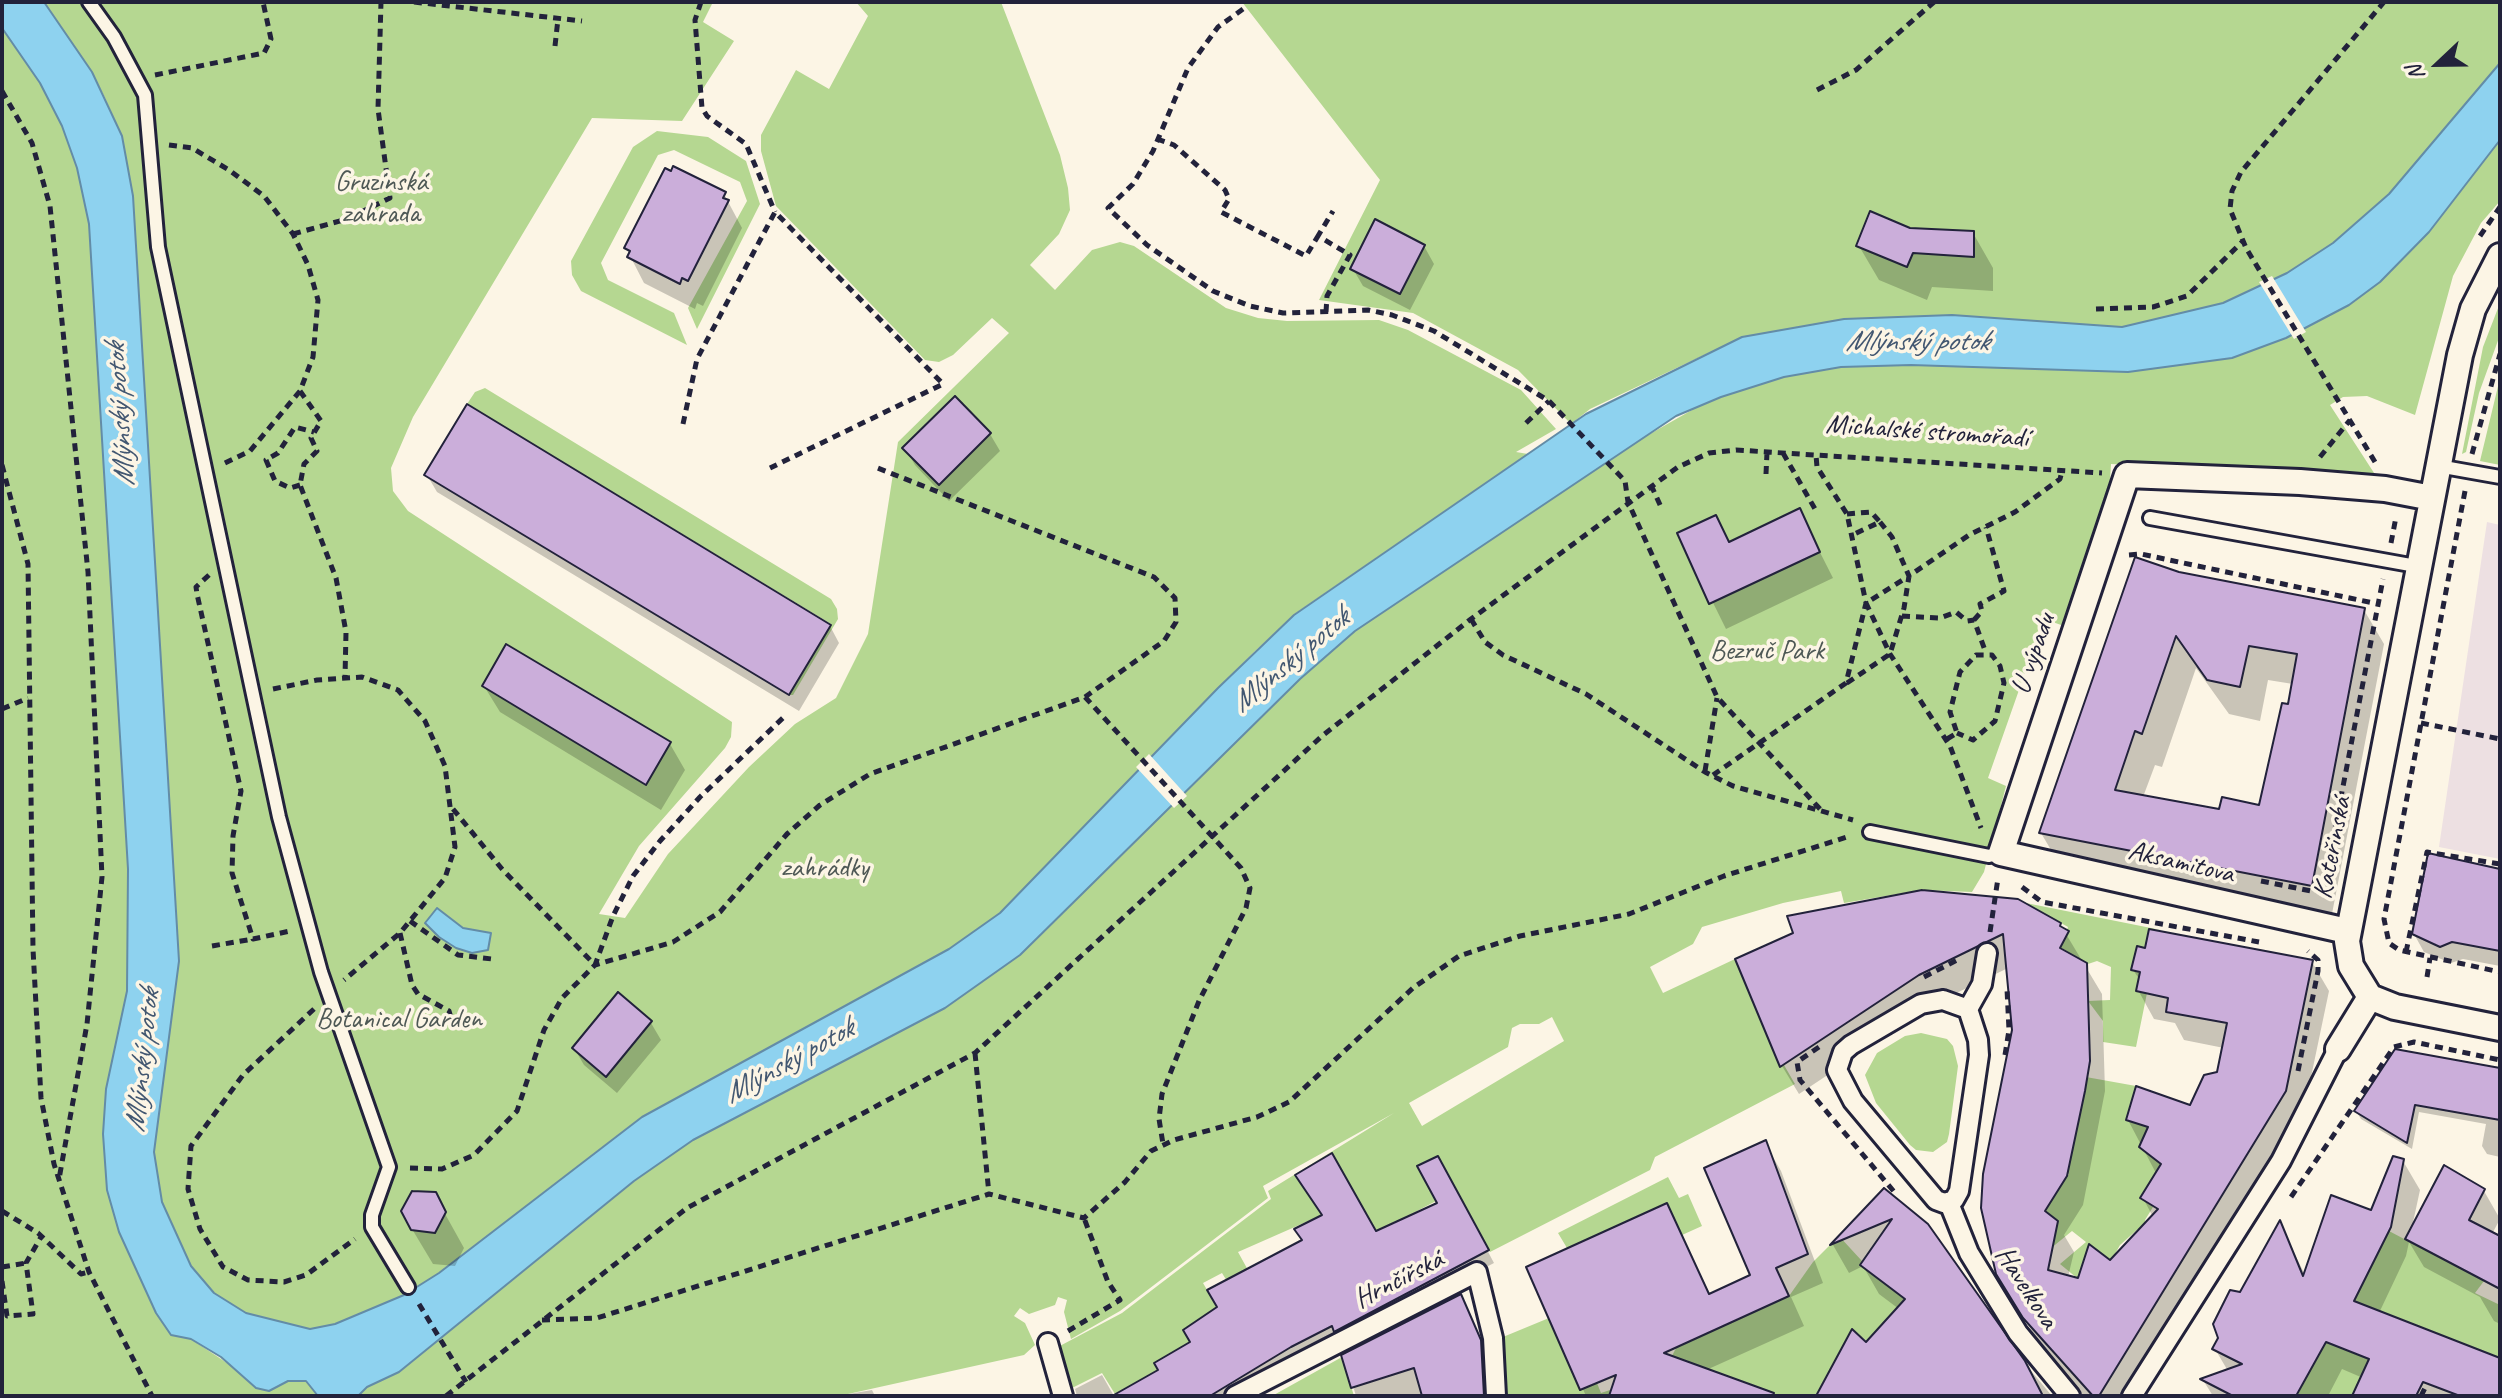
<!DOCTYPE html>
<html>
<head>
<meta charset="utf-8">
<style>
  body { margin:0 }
  #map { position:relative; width:2502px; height:1398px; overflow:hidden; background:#fcf5e5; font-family:Caveat,sans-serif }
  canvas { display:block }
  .frame { position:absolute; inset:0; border:4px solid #22223b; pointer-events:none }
  .north { position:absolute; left:2398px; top:24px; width:80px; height:80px; -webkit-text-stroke:6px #fcf5e5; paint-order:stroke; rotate:248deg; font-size:22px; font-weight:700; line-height:32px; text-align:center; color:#22223b }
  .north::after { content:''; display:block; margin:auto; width:28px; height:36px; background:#22223b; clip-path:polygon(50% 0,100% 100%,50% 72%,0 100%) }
</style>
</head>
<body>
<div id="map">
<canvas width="2502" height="1398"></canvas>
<div class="frame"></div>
<div class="north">N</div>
</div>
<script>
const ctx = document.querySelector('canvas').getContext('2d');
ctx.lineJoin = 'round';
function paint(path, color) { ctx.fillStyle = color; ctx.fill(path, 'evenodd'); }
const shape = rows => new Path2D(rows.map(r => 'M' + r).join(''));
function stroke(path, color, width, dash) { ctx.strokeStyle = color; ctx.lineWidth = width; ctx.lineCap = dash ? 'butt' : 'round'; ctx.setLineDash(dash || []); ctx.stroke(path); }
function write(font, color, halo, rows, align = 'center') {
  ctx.font = font + ' Caveat,sans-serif'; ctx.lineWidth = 7; ctx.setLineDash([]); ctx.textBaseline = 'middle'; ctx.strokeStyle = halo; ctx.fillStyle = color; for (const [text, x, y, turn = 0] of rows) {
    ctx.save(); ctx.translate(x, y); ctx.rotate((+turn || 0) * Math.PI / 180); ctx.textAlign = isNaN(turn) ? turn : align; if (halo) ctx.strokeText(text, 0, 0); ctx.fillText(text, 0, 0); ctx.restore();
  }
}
paint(shape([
  [2487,522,2500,525,2500,859,2439,847]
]), '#ede0e2');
paint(shape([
  [44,2,713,2,703,22,734,41,682,121,592,118,413,417,391,468,393,491,408,511,732,722,731,737,725,748,639,846,599,914,625,918,668,854,749,767,795,724,836,698,868,634,898,442,1009,333,992,318,953,355,939,362,925,360,776,206,761,151,761,135,796,70,829,89,868,16,856,2,1001,2,1060,155,1068,188,1070,210,1059,234,1030,265,1055,290,1092,250,1120,242,1134,246,1226,308,1258,318,1287,321,1379,320,1408,330,1521,390,1556,429,1516,452,1528,454,1296,613,1252,654,1000,913,949,949,639,1119,439,1273,404,1295,335,1324,310,1329,285,1325,246,1313,214,1293,191,1266,162,1202,154,1152,179,961,133,196,122,136,105,98,92,72],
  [1242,2,2500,2,2500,63,2493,71,2500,69,2500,201,2481,223,2453,276,2415,415,2367,396,2343,397,2330,405,2376,476,2111,464,2110,481,2064,626,2044,619,1988,778,2006,786,1984,872,1972,892,1922,890,1844,903,1841,891,1783,903,1702,927,1693,944,1650,967,1663,993,1735,959,1780,1066,1784,1065,1795,1084,1655,1157,1650,1170,1490,1252,1437,1156,1417,1166,1436,1201,1377,1232,1367,1214,1336,1234,1322,1215,1238,1252,1259,1290,1239,1301,1222,1273,1203,1283,1217,1307,1183,1330,1190,1342,1154,1363,1158,1370,1115,1394,1102,1373,1070,1389,1056,1348,1122,1313,1271,1199,1268,1191,1394,1113,1263,1186,1268,1198,1120,1311,1071,1339,1064,1312,1067,1300,1058,1297,1055,1305,1029,1314,1020,1308,1014,1316,1025,1323,1035,1345,1024,1355,839,1396,358,1396,367,1387,399,1372,634,1181,693,1140,945,1008,1020,955,1300,679,1355,631,1620,451,1692,410,1740,338,1590,409,1571,424,1518,370,1413,313,1319,300,1380,180],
  [1552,1017,1564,1041,1422,1126,1409,1103,1508,1047,1512,1028,1520,1024,1539,1024],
  [2,28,40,83,62,126,77,168,89,224,128,869,127,991,106,1089,119,1232,156,1313,171,1335,191,1339,269,1391,288,1381,307,1381,318,1396,2,1396],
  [657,131,708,137,746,161,760,204,697,329,688,308,747,201,740,182,674,150,658,155,601,263,608,280,674,313,687,345,581,291,572,275,571,261,633,147],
  [2500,303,2500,335,2479,393,2466,452,2462,454,2483,347],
  [2500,378,2500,465,2480,461],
  [485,388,831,599,837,609,838,619,793,695,789,695,831,624,467,404,475,392],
  [2026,903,2161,930,2149,929,2145,948,2137,946,2131,969,2140,972,2136,990,2147,993,2136,1047,2103,1042,2103,1021,2088,1001,2110,1000,2111,967,2097,961,2088,964,2060,947,2068,927],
  [1921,1033,1947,1039,1953,1046,1958,1066,1949,1134,1947,1142,1933,1152,1916,1150,1910,1145,1876,1103,1865,1075,1877,1053,1905,1036],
  [2086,1077,2136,1086,2126,1120,2148,1127,2139,1147,2154,1159,2182,1168,2140,1198,2153,1207,2145,1220,2148,1236,2138,1229,2120,1245,2094,1292,2060,1264,2086,1242,2072,1231,2050,1249,2031,1175,2059,1188,2069,1174,2066,1172],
  [1668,1177,1679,1198,1688,1194,1702,1226,1682,1235,1667,1203,1567,1248,1558,1233],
  [2389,1231,2484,1281,2475,1293,2500,1305,2500,1358,2354,1301],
  [1839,1236,1862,1261,1860,1265,1905,1298,1867,1341,1852,1330,1821,1386,1828,1396,1780,1396,1672,1356,1676,1348,1789,1296,1813,1262],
  [1549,1318,1580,1390,1597,1383,1601,1393,1610,1390,1609,1396,1507,1396,1503,1337],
  [2325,1342,2369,1359,2352,1396,2298,1394],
  [1342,1357,1354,1396,1272,1396]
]), '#b5d791');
const water = shape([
  [2,2,44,2,92,72,122,136,133,196,179,961,154,1152,162,1202,191,1266,214,1293,246,1313,310,1329,335,1324,404,1295,439,1273,642,1117,949,949,1000,913,1218,688,1294,615,1586,414,1742,337,1844,319,1952,315,2122,327,2223,303,2287,273,2333,243,2389,194,2500,63,2500,140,2429,232,2380,282,2349,305,2286,338,2232,358,2128,372,1911,365,1841,367,1784,377,1721,397,1676,416,1355,631,1300,679,1020,955,945,1008,693,1140,634,1181,399,1372,367,1387,358,1396,318,1396,306,1381,288,1381,269,1391,256,1388,221,1357,191,1339,171,1335,156,1313,119,1232,107,1190,103,1134,106,1089,127,991,128,869,89,224,77,168,62,126,40,83,2,28,2,2],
  [437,908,463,928,491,933,488,950,472,953,456,948,439,937,425,923,437,908]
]);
paint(water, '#8ed2ef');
stroke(water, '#638ca7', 2);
paint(shape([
  [2272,276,2306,332,2294,339,2259,282],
  [1149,754,1187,796,1174,808,1136,767]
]), '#fcf5e5');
paint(shape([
  [724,194,742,228,703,306,697,303,695,309,644,283,626,248],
  [1909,230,1973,233,1993,268,1993,291,1932,287,1927,300,1879,280,1859,246],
  [1424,246,1434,264,1410,310,1363,286,1353,269],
  [990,434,1000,451,949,501,915,465,905,448],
  [427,475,830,626,839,643,799,711,437,492],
  [1799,511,1833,578,1726,629,1679,534,1715,518,1730,544],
  [2178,574,2364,610,2384,644,2331,919,2061,867,2041,833],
  [2196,668,2229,714,2260,721,2268,680,2293,684,2260,807,2220,811,2143,797,2155,765,2162,767],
  [484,686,670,744,685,770,661,810,500,712],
  [2500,869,2500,966,2463,959,2451,963,2424,952,2414,934],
  [1971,894,2017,901,2060,924,2102,994,2105,1091,2083,1205,2064,1235,2074,1252,2068,1277,2080,1280,2110,1262,2153,1217,2143,1198,2157,1175,2128,1120,2191,1107,2219,1074,2224,1048,2184,1040,2175,1023,2154,1019,2138,990,2140,980,2133,970,2312,962,2329,991,2302,1120,2134,1396,2081,1396,2047,1355,2015,1304,2014,1030,2008,968,1936,1003,1799,1094,1782,1066,1737,960,1795,934,1790,918,1892,895],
  [619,995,651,1023,661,1040,617,1093,584,1065,574,1048],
  [2500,1072,2500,1157,2487,1154,2482,1146,2486,1124,2419,1112,2412,1149,2361,1119,2356,1111],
  [1765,1143,1781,1171,1823,1283,1791,1297,1804,1326,1704,1371,1771,1396,1586,1396,1529,1268,1667,1205,1711,1296,1753,1276],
  [1438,1158,1494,1263,1237,1396,1116,1396,1376,1234,1440,1203],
  [2403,1161,2420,1190,2412,1227,2484,1191,2500,1219,2492,1234,2500,1238,2500,1324,2494,1321,2480,1297,2424,1267,2409,1242,2406,1256,2379,1313,2500,1360,2500,1396,2354,1396,2363,1378,2342,1369,2328,1396,2213,1396,2203,1380,2228,1371,2215,1349,2280,1224,2305,1275,2372,1212],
  [1884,1191,2007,1342,2052,1396,1818,1396,1899,1309,1879,1294,1863,1266,1849,1273,1833,1245],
  [434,1194,464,1248,455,1266,433,1264,412,1229],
  [1460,1296,1487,1354,1491,1396,1356,1396,1344,1356],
  [1102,1375,1114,1396,1077,1396,1075,1389],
  [872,1390,875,1396,843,1395]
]), '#0003');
const building = shape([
  [673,166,726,192,723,198,729,200,688,281,682,278,680,284,627,257,630,251,624,248,665,168,671,171,673,166],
  [1870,211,1910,228,1974,231,1974,257,1913,253,1907,267,1856,246,1870,211],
  [1375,219,1425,245,1400,294,1350,269,1375,219],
  [955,396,991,433,939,485,902,448,955,396],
  [467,404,831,625,789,695,424,475,467,404],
  [1800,508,1820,552,1709,604,1677,533,1716,515,1729,542,1800,508],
  [2135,557,2179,572,2365,608,2312,886,2039,833,2135,557],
  [2176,636,2207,680,2240,687,2249,646,2297,654,2288,704,2282,703,2259,805,2222,797,2219,809,2115,790,2135,731,2142,734,2176,636],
  [506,644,671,742,646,785,482,686,506,644],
  [2428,853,2500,869,2500,951,2452,942,2440,947,2412,934,2428,853],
  [1922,890,2018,899,2061,923,2060,926,2069,931,2060,948,2087,963,2090,1061,2085,1091,2067,1176,2045,1211,2058,1221,2048,1270,2078,1278,2089,1244,2110,1260,2158,1209,2140,1198,2161,1164,2139,1147,2148,1127,2126,1120,2136,1086,2190,1105,2204,1075,2217,1072,2227,1023,2166,1012,2168,998,2136,991,2140,972,2131,970,2137,946,2145,948,2149,929,2313,960,2286,1091,2099,1396,2093,1396,2023,1318,1996,1274,1981,1208,1983,1174,2012,1030,2003,934,1919,975,1780,1067,1735,959,1793,933,1787,916,1922,890],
  [618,992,652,1021,606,1077,572,1048,618,992],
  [2395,1049,2500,1068,2500,1120,2415,1105,2407,1143,2354,1111,2395,1049],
  [1766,1140,1808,1254,1776,1268,1789,1296,1664,1353,1774,1393,1773,1396,1609,1396,1616,1375,1580,1390,1526,1267,1667,1203,1709,1294,1750,1275,1704,1168,1766,1140],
  [1332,1153,1376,1231,1437,1203,1417,1166,1438,1156,1489,1250,1334,1332,1332,1326,1291,1347,1210,1396,1112,1396,1158,1370,1154,1363,1190,1342,1183,1330,1217,1307,1207,1290,1302,1240,1294,1229,1322,1215,1295,1175,1332,1153],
  [2393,1156,2404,1159,2391,1227,2354,1301,2500,1358,2500,1396,2460,1396,2423,1382,2416,1396,2352,1396,2369,1359,2326,1342,2296,1396,2233,1396,2200,1379,2242,1364,2212,1349,2218,1338,2213,1324,2230,1290,2240,1292,2280,1220,2303,1276,2331,1195,2371,1210,2393,1156],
  [2444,1165,2485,1189,2469,1220,2500,1236,2500,1289,2405,1239,2444,1165],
  [1884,1188,1928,1224,2025,1361,2043,1396,1816,1396,1852,1329,1866,1342,1905,1299,1860,1265,1892,1219,1830,1245,1884,1188],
  [412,1191,436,1192,446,1212,435,1233,411,1230,401,1211,412,1191],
  [1461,1294,1481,1340,1484,1396,1422,1396,1414,1368,1351,1388,1341,1355,1461,1294]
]);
paint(building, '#cbaeda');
stroke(building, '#22223b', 2);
const service = shape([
  [89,2,114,37,145,95,158,247,279,817,321,972,389,1167,372,1215,372,1227,408,1287],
  [2438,466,2500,477],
  [2150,518,2416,566],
  [1870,832,1989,856,2001,853]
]);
const pedestrian = shape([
  [1943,1000,1968,1009,1978,1040,1979,1055,1959,1191,1954,1200,1944,1203,1936,1200,1853,1101,1837,1070,1843,1052,1851,1045,1921,1004,1943,1000],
  [1968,1009,1982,984,1987,953],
  [1949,1203,1969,1253,2018,1333,2070,1396],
  [1048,1343,1063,1396],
  [1235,1396,1477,1272,1493,1338,1496,1396],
  [2132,1396,2281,1161,2338,1049]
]);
const minor = shape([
  [2500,256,2473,309,2460,355,2347,941,2351,966,2370,997,2395,1007,2500,1028],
  [2347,931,2001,853,2127,475,2300,482,2385,489,2432,498],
  [2338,1049,2370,997]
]);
stroke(service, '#22223b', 18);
stroke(pedestrian, '#22223b', 24);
stroke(minor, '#22223b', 30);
stroke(shape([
  [414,2,582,21],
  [701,2,695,20,702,108,707,116,746,144,775,212],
  [1243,9,1218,27,1188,68,1153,151,1133,184,1108,208,1147,245,1213,291,1250,306,1283,313,1368,310,1392,315,1434,331,1549,401,1625,481,1628,502,1717,697,1820,809],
  [555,46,558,19],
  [155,75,264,53,271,39,263,2],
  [1817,90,1856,70,1934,2],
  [2,91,32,143,50,206,88,572,102,877,87,1024,59,1179],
  [1157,139,1174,145,1225,190,1229,199,1221,212,1306,256,1318,236],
  [169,145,192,148,229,170,264,196,293,234,308,265,318,300,313,357,300,391,250,451,223,464],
  [293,234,347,219,390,198,378,109,381,2],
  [2480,236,2500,207],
  [2096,309,2153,307,2187,296,2243,241],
  [1326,312,1327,296,1350,255,1318,236,1333,211],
  [300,391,321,421,311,438,317,451,304,464,300,485,336,578,346,632,345,678],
  [1526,423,1549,401],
  [683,424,697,359,775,212,943,384,770,468],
  [1783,453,1815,509],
  [2472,454,2500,354],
  [2320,457,2350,420],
  [2375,462,2246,248,2230,209,2232,191,2241,172,2384,2],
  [2,465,28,564,33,949,41,1098,54,1164,89,1272,152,1396],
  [1766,474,1767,452],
  [300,485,290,488,275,481,266,460,278,453,295,427,314,432],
  [1651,485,1661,507],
  [2465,491,2384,919,2389,943,2399,950,2500,972],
  [1847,514,1871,512,1880,522,1852,535],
  [1880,522,1892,537,1909,576,1866,603,1890,654,1950,746,1981,828],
  [2391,543,2396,517],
  [2129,555,2141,554,2378,604],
  [209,575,196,587,197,594,241,791,233,836,232,873,253,939,290,931],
  [1902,616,1940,618,1956,612,1967,621,1974,620,1986,653],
  [1471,619,1485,642,1503,655,1586,694,1705,772,1733,786,1853,820],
  [1974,620,1982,611,1980,604,2004,591,1986,527],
  [1847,683,1890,654,1904,608,1909,576,1969,535,2015,512,2060,479,2062,471],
  [273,689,317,680,362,677,398,690,425,721,445,766,455,847,445,878,400,933,344,980],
  [1085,697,1241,868,1250,888,1246,908,1199,1001,1162,1094,1159,1119,1163,1144],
  [2,709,28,698],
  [2421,723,2500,739],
  [1947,739,1957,733,1950,712,1960,672,1976,655,1992,655,2000,666,2004,683,1995,721,1973,740,1957,733],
  [1705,771,1717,698],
  [1713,775,1846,683,1866,603,1847,514,1817,467,1816,455],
  [453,809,502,869,595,965,613,916,633,876,660,841,700,797,785,716],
  [2261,881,2311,891,2322,889,2324,885,2383,579],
  [2022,887,2042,902,2259,942],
  [410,921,458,955,492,959],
  [1990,932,1998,878],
  [400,933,412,985,418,994,449,1011,454,1028],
  [212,946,253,939],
  [2406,952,2427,852,2500,864],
  [1924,977,1961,958],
  [2427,977,2430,958],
  [314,1009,243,1075,191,1146,188,1189,200,1229,223,1267,248,1280,284,1282,306,1275,355,1239],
  [1819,1047,1797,1062,1800,1080,1896,1194],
  [975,1053,989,1194],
  [2005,1055,2009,1030,2007,989],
  [2298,1071,2318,971,2318,960,2308,951],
  [410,1168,442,1169,474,1155,517,1111,544,1030,562,998,595,965,673,942,720,912,787,834,820,805,870,774,1085,697,1164,641,1176,622,1175,598,1154,577,875,467],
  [2291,1197,2394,1047,2414,1042,2500,1060],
  [2,1211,38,1233,81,1274,89,1272],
  [2,1267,26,1263],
  [2,1281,7,1316,33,1314,26,1263,41,1237],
  [419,1304,466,1382],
  [542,1320,597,1318,989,1194,1084,1218,1125,1182,1151,1151,1174,1140,1257,1117,1289,1102,1413,988,1459,956,1520,936,1629,914,1724,876,1850,836],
  [1068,1331,1120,1300,1108,1282,1084,1218],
  [446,1396,687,1208,975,1053,1322,736,1471,619,1678,467,1709,453,1736,450,2102,473],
  [2421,1396,2426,1386]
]), '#22223b', 5, [8, 6]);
stroke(service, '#fcf5e5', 12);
stroke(pedestrian, '#fcf5e5', 18);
stroke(minor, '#fcf5e5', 24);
write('28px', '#4e5855', '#fcf5e5', [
  ["Gruzínská",381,183],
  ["zahrada",381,215],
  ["Bezruč Park",1767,652],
  ["zahrádky",825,869],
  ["Botanical Garden",399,1020]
]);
write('28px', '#22223b', '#fcf5e5', [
  ["Michalské stromořadí",1927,432,4],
  ["U výpadu",2034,654,-71],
  ["Kateřinská",2333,848,-79],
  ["Aksamitova",2181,863,13],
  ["Hrnčířská",1399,1280,-27],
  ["Havelkova",2026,1288,57]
]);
write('italic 30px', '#425771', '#fcf5e5', [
  ["Mlýnský potok",1917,342],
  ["Mlýnský potok",121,415,-94],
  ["Mlýnský potok",1291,661,-40],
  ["Mlýnský potok",143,1061,-84],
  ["Mlýnský potok",789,1062,-29]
]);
</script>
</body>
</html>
